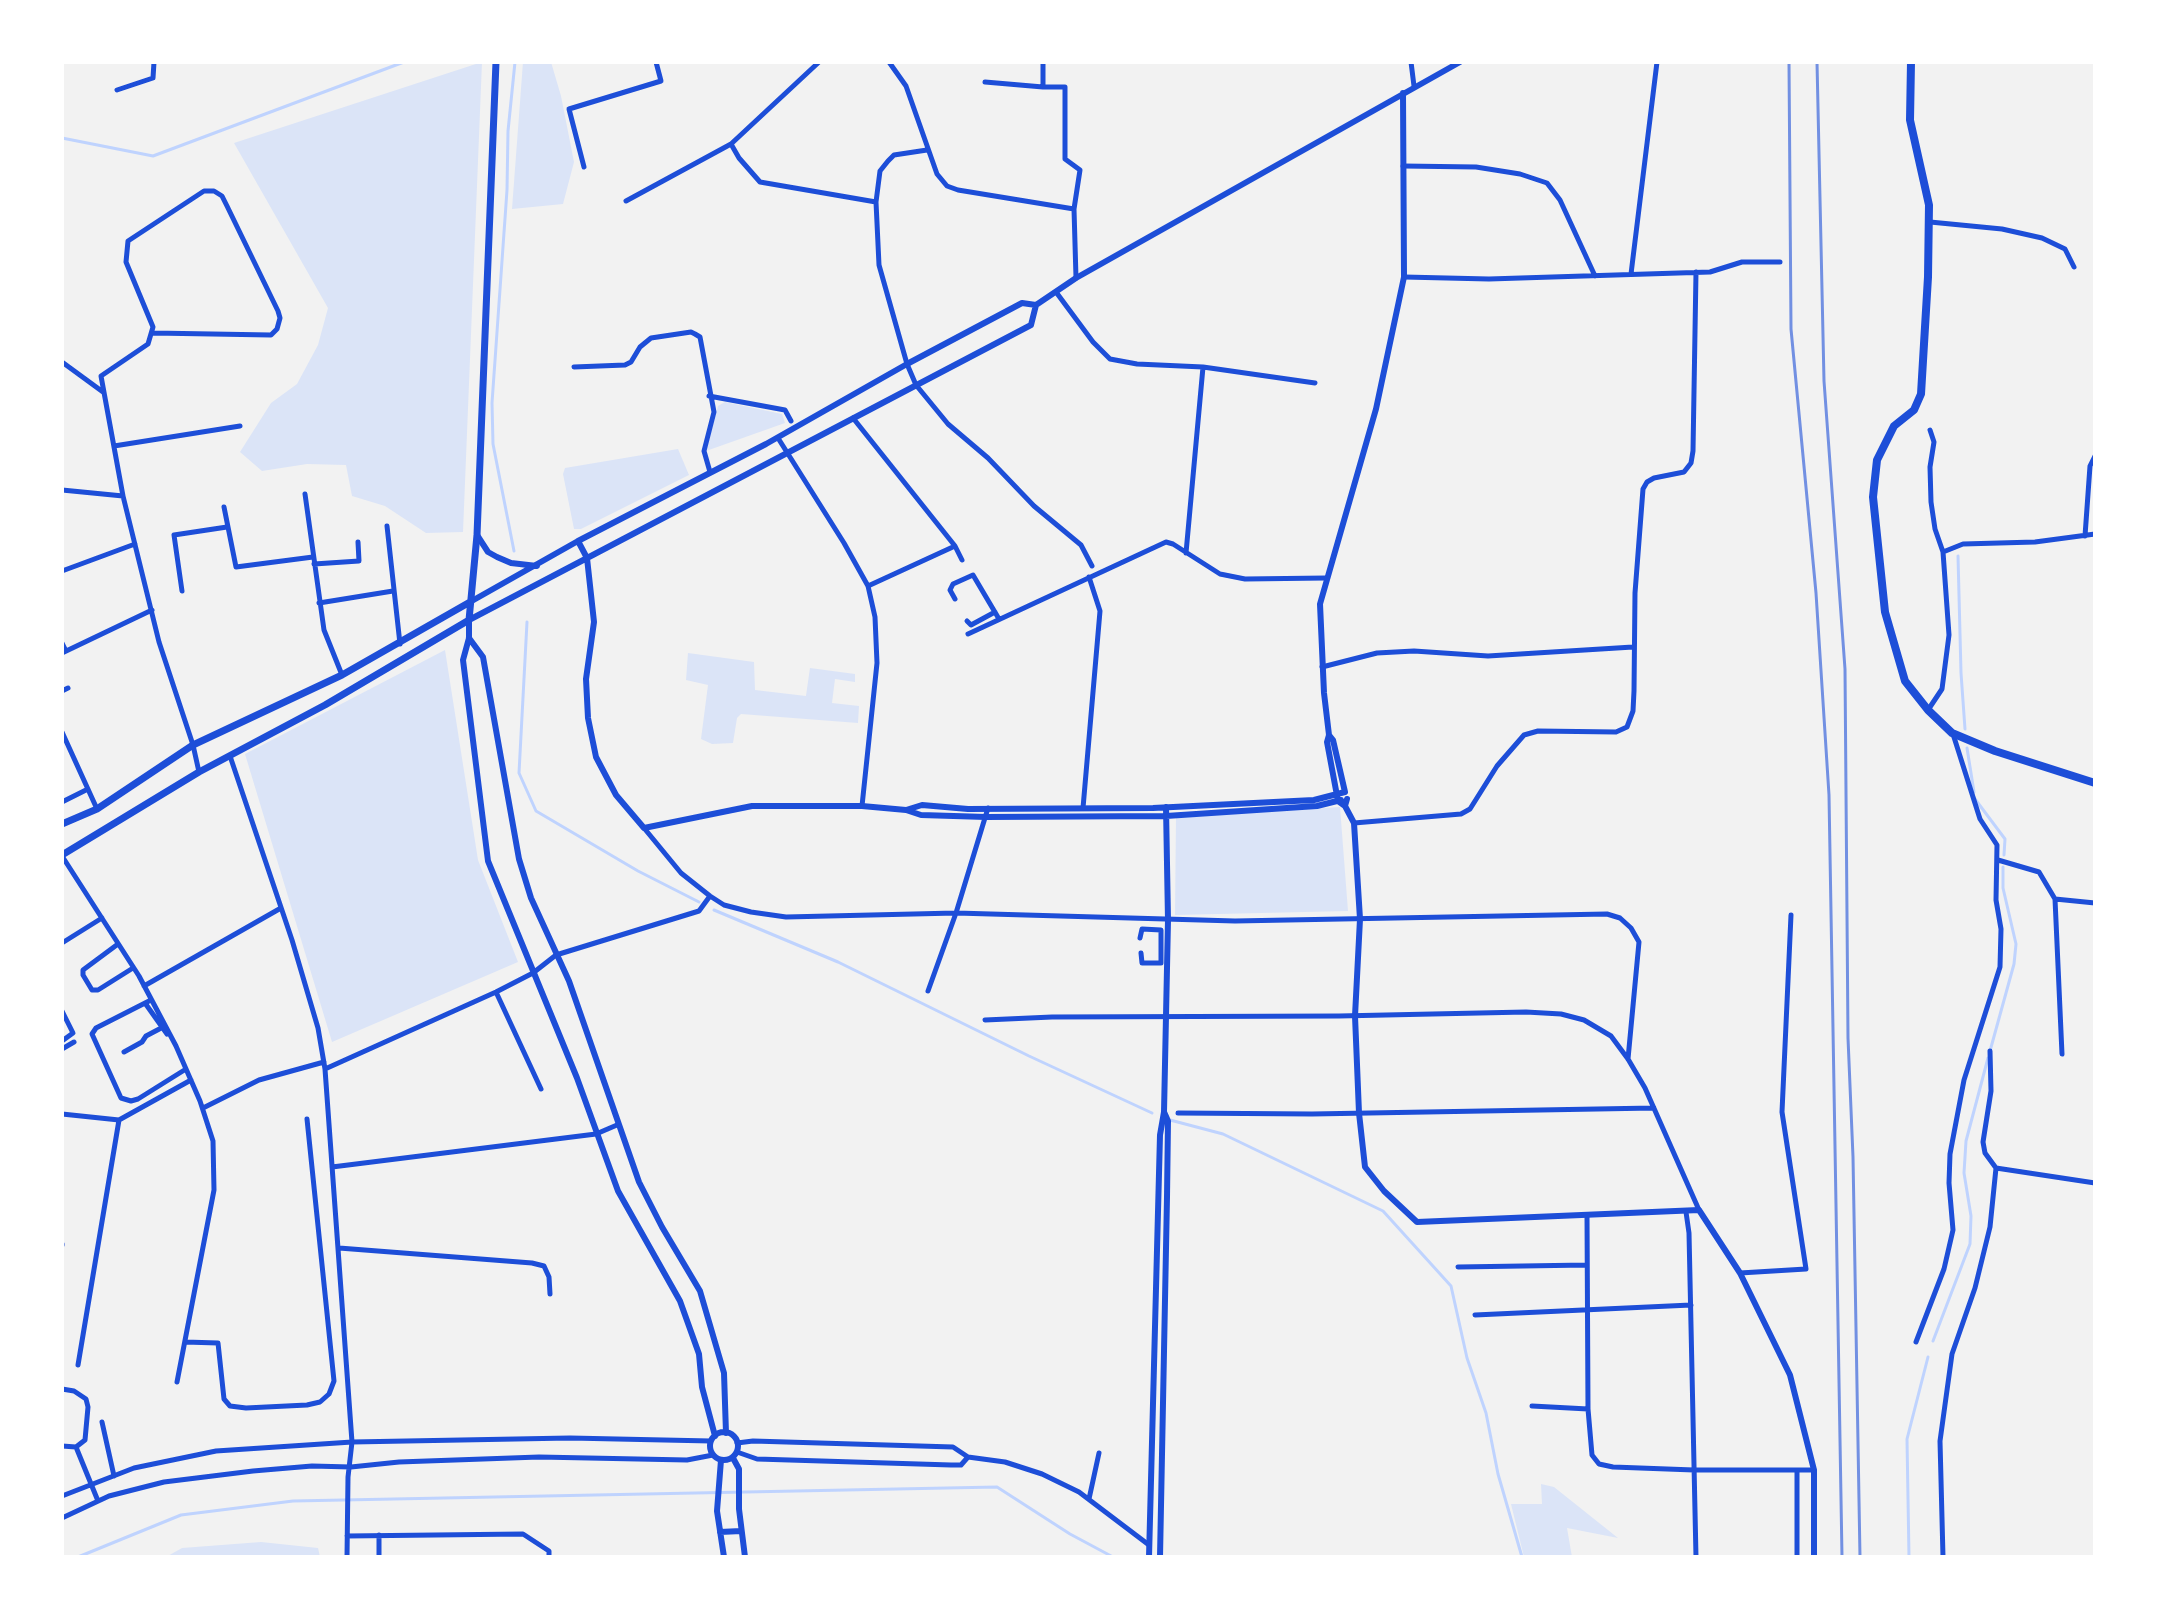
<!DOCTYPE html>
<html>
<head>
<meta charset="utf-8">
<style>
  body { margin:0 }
  #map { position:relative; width:2157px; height:1619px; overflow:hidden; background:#f2f2f2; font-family:Jost,sans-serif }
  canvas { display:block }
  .frame { position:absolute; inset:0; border:64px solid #fff; pointer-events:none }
</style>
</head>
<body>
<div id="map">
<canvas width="2157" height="1619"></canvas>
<div class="frame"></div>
</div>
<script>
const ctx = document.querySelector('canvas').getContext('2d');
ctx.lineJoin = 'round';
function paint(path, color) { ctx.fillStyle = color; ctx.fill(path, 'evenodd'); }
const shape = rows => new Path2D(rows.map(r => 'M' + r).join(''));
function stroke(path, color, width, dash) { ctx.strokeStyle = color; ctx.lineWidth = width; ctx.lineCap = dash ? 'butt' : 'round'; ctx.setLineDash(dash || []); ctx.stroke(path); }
paint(shape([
  [482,62,463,532,426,533,385,506,352,496,346,465,307,464,262,471,240,452,271,403,297,384,318,345,328,308,234,143],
  [523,62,551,62,561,96,574,162,563,204,512,209],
  [725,402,782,414,785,423,706,451,718,406],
  [678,449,689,475,581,529,574,529,563,474,565,468],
  [445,650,478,860,518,962,332,1042,245,754],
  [688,653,754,662,755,690,806,696,810,668,855,674,855,682,835,679,832,703,859,706,858,723,741,714,737,718,733,743,712,744,701,739,708,685,686,680],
  [1340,807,1348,911,1175,915,1176,818],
  [1541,1484,1554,1487,1618,1538,1567,1528,1572,1557,1524,1557,1511,1504,1542,1504],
  [261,1542,318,1548,320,1557,166,1557,182,1548]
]), '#dbe4f7');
stroke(shape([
  [62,138,153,156,404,62],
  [514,551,493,444,492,403,507,190,508,131,515,62],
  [1958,556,1961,673,1965,729],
  [527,622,519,773,536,811,638,871,699,902],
  [1967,748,1974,792],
  [1975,799,2005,839,2004,855],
  [714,910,838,962,1029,1056,1152,1113],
  [1990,1051,2014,964,2016,944,2003,888,2003,867],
  [1170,1120,1223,1134,1383,1211,1451,1286,1467,1358,1486,1413,1498,1474,1522,1557],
  [1933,1341,1970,1244,1971,1216,1964,1173,1966,1141,1988,1058],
  [78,1557,181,1515,293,1501,997,1487,1070,1534,1113,1557],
  [1909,1557,1907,1439,1928,1357]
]), '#bfd3fe', 3);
stroke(shape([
  [889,62,906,86,937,174,947,186,958,190,1074,209],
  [1043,62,1043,87,1065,87,1065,159,1080,170,1074,209,1076,278],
  [1411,62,1414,86],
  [985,82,1043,87],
  [117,90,153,78,154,62],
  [731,144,739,158,760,182,876,202],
  [927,150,894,155,888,161,880,171,876,202,879,265,907,364,916,385,948,424,988,458,1034,506,1081,545,1092,566],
  [1403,166,1476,167,1520,174,1547,183,1560,200,1595,276],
  [584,167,569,109,661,81,656,62],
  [626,201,731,144,819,62],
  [1930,222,2002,229,2042,238,2065,249,2074,267],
  [1631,274,1657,62],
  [1404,277,1489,279,1710,272,1742,262,1780,262],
  [1056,292,1093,342,1110,359,1137,364,1203,367,1315,383],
  [62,362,103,392],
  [574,367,625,365,631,362,640,347,651,338,691,332,695,334,700,337,714,412,704,451,710,472],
  [709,396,785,410,791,421],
  [853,418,955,546,962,560],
  [1930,430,1934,442,1930,467,1931,502,1935,529,1943,552],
  [778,438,844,543,868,586,875,617,877,663,862,806],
  [114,446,240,426],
  [62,490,123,496,101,376,148,344,153,327,126,262,128,241,204,191,214,191,222,196,227,206,278,311,280,318,277,329,271,335,153,333],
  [305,494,324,630,342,675],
  [123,496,159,642,193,745,199,772],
  [224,507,236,567,313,557],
  [387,526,400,644],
  [2085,536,2090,466,2095,456],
  [1186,553,1203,367],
  [314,564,359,561,358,542],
  [62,571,135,544],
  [868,586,955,546],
  [182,591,174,535,227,527],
  [955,599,950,590,953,584,973,575,999,619],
  [319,603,393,591],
  [967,621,971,625,995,612],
  [968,634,1166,542,1173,544,1220,574,1245,579,1326,578],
  [62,643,66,651],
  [62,653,152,610],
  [1322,667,1377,653,1414,651,1488,656,1633,647],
  [62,691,68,688],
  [1928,710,1942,689,1949,635,1943,552,1963,544,2035,542,2095,534],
  [62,732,97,809],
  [230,756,292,940,318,1028,325,1069,352,1442,348,1477,347,1557],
  [62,802,88,789],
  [1083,808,1100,611,1089,577],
  [1354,823,1461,814,1470,809,1497,766,1524,735,1538,731,1616,732,1627,727,1633,711,1634,691,1635,593,1643,489,1647,482,1654,478,1684,472,1691,463,1693,451,1696,272],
  [644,828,681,873,710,896,724,905,751,912,786,917,956,913,1235,921,1607,914,1620,918,1631,928,1639,942,1628,1059],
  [62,856,139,976,176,1046,200,1101,213,1141,214,1190,177,1382],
  [1998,860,2039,872,2055,899,2062,1054],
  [2055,899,2095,903],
  [1140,938,1142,929,1161,930,1161,963,1142,963,1141,953],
  [62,943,102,918],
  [118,944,83,970,83,975,92,990,98,990,133,968],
  [144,986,281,908],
  [928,991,956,913,988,808],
  [496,992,541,1089],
  [151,1000,96,1028,92,1034,121,1098,131,1101,138,1099,186,1069],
  [145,1003,167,1034],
  [62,1011,73,1033,62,1041],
  [985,1020,1052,1017,1339,1016,1526,1012,1561,1014,1584,1020,1611,1036,1628,1059,1645,1088,1699,1210],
  [62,1049,74,1042],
  [1990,1051,1991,1091,1983,1142,1985,1153,1996,1168,2095,1183],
  [124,1052,142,1042,146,1036,165,1026],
  [325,1069,496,992,533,973,556,955,699,911,710,896],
  [203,1108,259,1080,324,1062],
  [1178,1113,1312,1114,1654,1108],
  [62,1114,119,1120],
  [332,1167,596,1134,617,1125],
  [1686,1212,1689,1233,1696,1557],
  [1587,1215,1588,1409],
  [62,1244,62,1245],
  [339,1248,532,1263,544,1266,549,1277,550,1294],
  [1458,1267,1587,1265],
  [1740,1273,1806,1269,1782,1112,1791,915],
  [1475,1315,1691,1305],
  [185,1342,218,1343,224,1399,230,1406,246,1408,307,1405,320,1402,329,1394,334,1381,307,1119],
  [1916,1342,1944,1269,1953,1230,1949,1183,1950,1154,1964,1080,2000,967,2001,929,1996,900,1997,845,1980,819,1953,734],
  [78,1365,119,1120,191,1080],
  [62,1389,74,1391,86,1399,88,1407,85,1440,76,1447,62,1446],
  [1532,1406,1588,1409,1592,1455,1599,1464,1613,1467,1694,1470,1814,1470],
  [102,1422,114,1476],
  [76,1447,98,1501],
  [737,1452,757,1459,951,1465,961,1465,968,1457,953,1447,753,1441,737,1443],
  [968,1457,1005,1462,1042,1474,1079,1492,1149,1545],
  [62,1496,134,1468,216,1451,352,1442,570,1438,711,1441],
  [1089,1499,1099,1453],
  [62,1518,109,1496,164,1482,253,1471,312,1466,351,1467,399,1462,539,1457,687,1460,713,1455],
  [347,1536,523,1534,549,1551,549,1557],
  [379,1557,379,1535],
  [1797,1557,1797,1470],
  [1943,1557,1940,1441,1952,1354,1975,1288,1990,1227,1996,1168]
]), '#1d4ed8', 5);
stroke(shape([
  [477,535,488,552,497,557,511,563,537,566],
  [578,541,587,558,594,622,586,679,588,718,596,757,616,795,644,828,752,806,862,806,906,810,922,805,968,809,1153,808,1314,800,1345,792],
  [470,602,578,541,766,444,907,364,1022,303,1036,305,1076,278,1460,62],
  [469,638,483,657,519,859,531,898,569,981,639,1182,662,1227,700,1291,724,1373,726,1433],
  [1329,735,1333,740,1345,792],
  [1347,799,1345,806,1338,801,1327,742,1329,735,1324,693,1320,604,1376,409,1404,277,1403,93],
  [1345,806,1354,823,1360,919,1355,1016,1359,1113,1365,1167,1384,1191,1417,1222,1699,1210,1740,1273,1790,1375,1814,1470,1814,1557],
  [906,810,921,815,986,817,1166,816,1317,806,1341,800],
  '710 1446a14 14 0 1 1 28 0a14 14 0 1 1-28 0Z',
  [715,1436,702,1387,699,1354,680,1301,618,1191,577,1078,488,861,463,660,469,638,469,620,1031,325,1036,305],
  [733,1458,739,1469,739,1509,745,1557],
  [721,1460,717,1511,724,1557],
  [720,1532,741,1531],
  [1149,1557,1160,1135,1164,1112],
  [1160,1557,1167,1197,1168,1121,1164,1112,1168,920,1166,807]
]), '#1d4ed8', 6);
stroke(shape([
  [62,824,97,809,193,745,342,675,470,602],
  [62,855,199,772,325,705,469,620,477,535,496,62]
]), '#1d4ed8', 7);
stroke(shape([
  [1911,62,1910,120,1929,205,1928,277,1921,394,1914,410,1894,426,1877,460,1873,497,1885,612,1905,681,1928,710,1952,733,1995,751,2095,783]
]), '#1d4ed8', 8);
stroke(shape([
  [1789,62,1791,329,1816,593,1829,795,1842,1557],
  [1817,62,1824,381,1845,669,1848,1038,1853,1157,1860,1557]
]), '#7290e2', 3);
</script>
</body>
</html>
